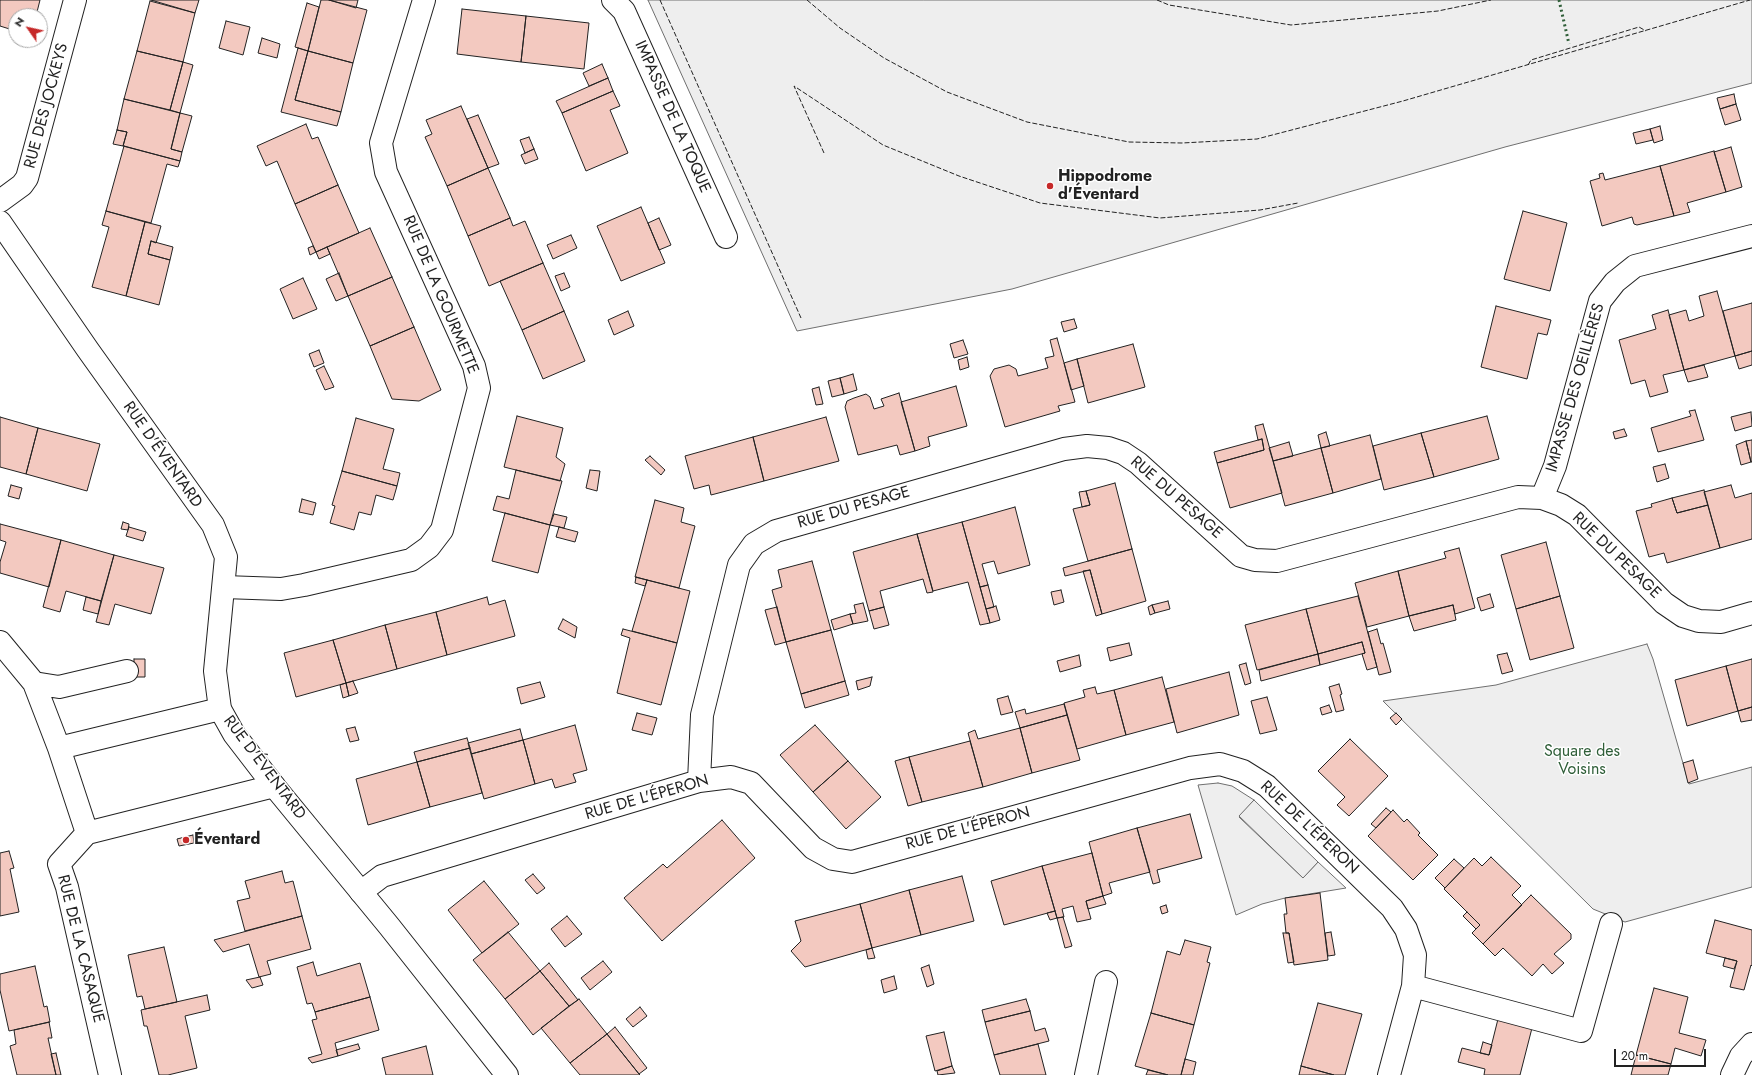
<!DOCTYPE html>
<html>
<head>
<meta charset="utf-8">
<style>
  body { margin:0 }
  #map { position:relative; width:1752px; height:1075px; overflow:hidden; background:#fff; font-family:Jost,sans-serif }
  canvas { display:block }
  .north { position:absolute; left:8px; top:8px; width:40px; height:40px; box-sizing:border-box; background:#fff; border:1px solid #a7a7a7; border-radius:50%; rotate:304deg; font-size:11px; font-weight:700; line-height:16px; text-align:center; color:#222 }
  .north::after { content:''; display:block; margin:auto; width:14px; height:18px; background:#c62828; clip-path:polygon(50% 0,100% 100%,50% 72%,0 100%) }
  .scale { position:absolute; left:1614px; top:1049px; width:92px; height:18px; box-sizing:border-box; border:2px solid #222; border-top:0; padding-left:5px; font-size:12px; line-height:14px; white-space:nowrap; color:#222; -webkit-text-stroke:3px #fff; paint-order:stroke }
</style>
</head>
<body>
<div id="map">
<canvas width="1752" height="1075"></canvas>
<div class="north">N</div>
<div class="scale">20 m</div>
</div>
<script>
const ctx = document.querySelector('canvas').getContext('2d');
ctx.lineJoin = 'round';
function paint(path, color) { ctx.fillStyle = color; ctx.fill(path, 'evenodd'); }
const shape = rows => new Path2D(rows.map(r => 'M' + r).join(''));
function stroke(path, color, width, dash) { ctx.strokeStyle = color; ctx.lineWidth = width; ctx.lineCap = dash ? 'butt' : 'round'; ctx.setLineDash(dash || []); ctx.stroke(path); }
function write(font, color, halo, rows, align = 'center') {
  ctx.font = font + ' Jost,sans-serif'; ctx.lineWidth = 3; ctx.setLineDash([]); ctx.textBaseline = 'middle'; ctx.strokeStyle = halo; ctx.fillStyle = color; for (const [text, x, y, turn = 0] of rows) {
    ctx.save(); ctx.translate(x, y); ctx.rotate((+turn || 0) * Math.PI / 180); ctx.textAlign = isNaN(turn) ? turn : align; if (halo) ctx.strokeText(text, 0, 0); ctx.fillText(text, 0, 0); ctx.restore();
  }
}
const green = shape([
  [648,0,1752,0,1752,83,1505,147,1012,289,797,331,648,0],
  [1647,644,1653,659,1689,784,1752,767,1752,887,1625,922,1593,909,1383,701,1496,685,1647,644],
  [1218,783,1232,786,1254,800,1239,817,1303,878,1318,862,1346,888,1285,898,1262,904,1236,915,1198,785,1218,783]
]);
paint(green, '#eee');
stroke(green, '#6f6f6f', 1);
const parking = shape([
  [1254,800,1318,862,1303,878,1239,816,1254,800]
]);
paint(parking, '#ededed');
stroke(parking, '#6f6f6f', 1);
const building = shape([
  [0,0,40,0,36,16,16,16,16,31,0,26,0,0],
  [151,0,199,0,195,13,151,0],
  [321,0,329,0,367,10,353,63,308,51,321,0],
  [329,0,358,0,356,8,329,0],
  [150,1,195,13,183,62,137,51,150,1],
  [307,3,319,7,308,51,295,47,307,3],
  [462,9,526,16,521,62,457,54,462,9],
  [526,16,589,23,584,69,521,62,526,16],
  [226,21,250,27,243,55,219,48,226,21],
  [262,38,280,44,277,58,258,53,262,38],
  [298,48,308,51,295,100,341,112,337,126,281,112,298,48],
  [137,51,183,62,170,110,124,99,137,51],
  [308,51,353,63,341,112,295,100,308,51],
  [183,62,193,65,180,113,170,110,183,62],
  [602,64,608,78,589,86,583,73,602,64],
  [608,78,613,91,562,113,556,101,608,78],
  [613,91,620,106,610,110,628,153,586,171,562,113,613,91],
  [1734,94,1736,104,1720,109,1717,98,1734,94],
  [124,99,180,113,171,149,182,152,180,161,123,146,127,132,117,130,124,99],
  [1736,104,1741,120,1725,125,1720,109,1736,104],
  [461,106,488,168,447,186,425,137,432,134,426,120,461,106],
  [180,113,192,116,182,152,171,149,180,113],
  [478,115,499,164,488,168,467,119,478,115],
  [306,124,312,139,318,137,338,185,295,204,277,161,266,166,257,146,306,124],
  [1660,126,1663,140,1654,143,1650,129,1660,126],
  [1650,129,1653,140,1636,144,1633,133,1650,129],
  [117,130,127,132,123,146,113,144,117,130],
  [529,137,534,149,525,153,520,140,529,137],
  [124,146,180,161,178,167,167,164,151,223,106,211,124,146],
  [1731,147,1742,187,1726,192,1714,152,1731,147],
  [534,149,538,159,525,164,521,155,534,149],
  [1714,151,1726,192,1687,203,1690,212,1674,216,1660,166,1714,151],
  [1660,166,1674,216,1637,225,1634,224,1632,217,1602,226,1590,181,1600,178,1599,174,1603,173,1605,180,1660,166],
  [488,168,510,218,468,236,447,186,488,168],
  [338,185,359,233,316,252,295,204,338,185],
  [641,207,665,263,621,281,597,226,641,207],
  [106,211,145,222,126,296,92,287,109,227,102,225,106,211],
  [1523,211,1567,223,1550,291,1504,279,1523,211],
  [510,218,513,226,525,221,543,263,489,286,468,236,510,218],
  [659,218,671,245,659,250,648,223,659,218],
  [145,222,161,226,156,243,151,241,148,254,170,260,159,305,126,296,145,222],
  [370,228,392,277,348,296,327,247,370,228],
  [571,235,577,248,553,259,547,245,571,235],
  [151,241,173,247,170,260,148,254,151,241],
  [313,246,316,252,310,255,308,248,313,246],
  [327,247,330,254,319,259,316,252,327,247],
  [543,263,564,311,522,330,500,281,543,263],
  [339,273,348,296,336,301,326,279,339,273],
  [564,273,570,287,561,291,555,276,564,273],
  [392,277,414,327,370,346,348,296,392,277],
  [303,278,317,309,293,319,280,289,303,278],
  [1717,291,1735,356,1684,370,1669,315,1686,310,1689,321,1704,316,1699,296,1717,291],
  [1752,303,1752,351,1735,356,1723,311,1752,303],
  [1496,306,1551,320,1547,335,1538,333,1527,379,1481,367,1496,306],
  [1668,310,1684,370,1663,375,1668,392,1650,397,1645,380,1631,384,1619,340,1656,329,1652,315,1668,310],
  [564,311,585,361,543,379,522,330,564,311],
  [628,311,634,326,614,335,608,320,628,311],
  [1074,319,1077,328,1064,332,1061,322,1074,319],
  [414,327,441,390,419,401,392,399,370,346,414,327],
  [1057,338,1075,402,1058,406,1060,411,1005,427,990,376,994,369,1009,365,1016,369,1018,376,1048,368,1045,358,1054,356,1050,340,1057,338],
  [963,340,968,354,954,358,950,344,963,340],
  [1133,344,1145,387,1088,403,1077,359,1133,344],
  [319,350,324,363,314,367,309,354,319,350],
  [1752,351,1752,365,1739,369,1735,356,1752,351],
  [967,357,969,367,960,370,958,360,967,357],
  [1077,359,1084,386,1071,390,1064,363,1077,359],
  [1704,365,1708,377,1688,382,1684,370,1704,365],
  [324,366,334,387,325,390,316,370,324,366],
  [853,374,857,390,844,394,840,378,853,374],
  [840,378,844,394,832,397,828,381,840,378],
  [956,386,967,426,928,437,930,446,915,451,901,402,956,386],
  [819,387,823,404,816,405,812,389,819,387],
  [899,393,915,451,900,455,897,445,858,455,845,407,847,401,854,398,866,394,870,397,874,409,884,406,881,399,899,393],
  [1695,410,1704,440,1658,452,1651,428,1691,416,1689,411,1695,410],
  [1751,412,1752,426,1735,431,1731,417,1751,412],
  [517,416,563,428,556,457,565,464,560,481,504,467,517,416],
  [1487,416,1499,459,1434,477,1421,433,1487,416],
  [0,417,38,428,26,474,0,467,0,417],
  [826,417,839,461,764,481,753,437,826,417],
  [356,418,394,429,383,469,400,473,397,486,342,471,356,418],
  [1263,424,1282,493,1230,508,1217,463,1264,450,1262,439,1258,440,1255,426,1263,424],
  [38,428,100,444,87,491,26,474,38,428],
  [1624,429,1627,436,1615,439,1613,432,1624,429],
  [1326,432,1330,446,1321,448,1318,435,1326,432],
  [1421,433,1434,477,1384,490,1373,446,1421,433],
  [1370,435,1381,479,1333,493,1321,448,1370,435],
  [753,437,764,481,711,495,709,485,694,489,685,456,753,437],
  [1262,439,1264,450,1217,463,1214,452,1262,439],
  [1752,440,1752,462,1751,462,1746,441,1752,440],
  [1746,441,1751,462,1741,465,1736,445,1746,441],
  [1289,442,1293,456,1273,461,1269,448,1289,442],
  [1321,448,1333,493,1285,506,1273,461,1321,448],
  [650,456,665,470,661,475,645,460,650,456],
  [1665,464,1669,478,1657,482,1653,467,1665,464],
  [516,470,562,481,550,525,493,510,497,496,509,499,516,470],
  [590,470,600,471,597,491,586,488,590,470],
  [342,471,397,486,393,500,376,495,371,515,359,512,354,530,330,523,335,506,332,505,342,471],
  [1115,483,1132,549,1088,561,1073,509,1090,505,1086,491,1115,483],
  [11,485,22,488,19,499,8,496,11,485],
  [1731,485,1735,498,1752,493,1752,539,1720,548,1704,492,1731,485],
  [1704,490,1708,505,1677,513,1672,498,1704,490],
  [1086,491,1090,505,1082,507,1079,492,1086,491],
  [1672,498,1677,513,1708,505,1720,548,1667,563,1664,553,1649,557,1636,511,1652,507,1651,504,1672,498],
  [302,499,316,503,313,515,299,512,302,499],
  [655,500,684,508,681,522,695,526,679,588,635,577,655,500],
  [1015,507,1030,565,998,574,994,561,982,564,988,585,980,587,962,522,1015,507],
  [505,513,550,525,538,573,492,561,505,513],
  [554,514,567,517,564,528,550,525,554,514],
  [123,522,129,524,128,530,121,529,123,522],
  [962,522,990,623,980,625,968,582,933,591,917,534,962,522],
  [0,524,61,540,49,587,0,573,0,562,6,542,0,540,0,524],
  [129,527,146,532,143,541,126,536,129,527],
  [559,527,578,532,575,542,556,537,559,527],
  [917,534,933,592,927,593,923,579,880,591,884,607,869,611,853,552,917,534],
  [61,540,114,555,101,601,66,591,60,612,43,607,61,540],
  [1546,542,1560,596,1516,609,1501,555,1546,542],
  [1459,548,1475,608,1455,614,1453,605,1409,616,1398,571,1446,558,1444,552,1459,548],
  [1132,549,1146,601,1102,614,1090,570,1065,576,1063,568,1132,549],
  [114,555,164,568,151,614,115,604,109,625,96,622,114,555],
  [812,561,831,630,786,642,772,590,782,587,778,570,812,561],
  [1090,570,1102,614,1096,616,1083,571,1090,570],
  [1398,571,1409,616,1367,627,1355,583,1398,571],
  [636,577,647,580,645,586,635,583,636,577],
  [647,580,690,591,677,643,632,631,647,580],
  [988,585,994,607,986,609,980,587,988,585],
  [1061,590,1064,602,1054,605,1051,592,1061,590],
  [1490,594,1494,607,1481,611,1477,598,1490,594],
  [1358,596,1377,667,1367,670,1362,654,1365,653,1362,642,1318,654,1306,609,1358,596],
  [1560,596,1574,648,1530,660,1516,609,1560,596],
  [86,597,101,601,98,614,83,610,86,597],
  [487,597,489,605,505,600,515,636,447,655,436,612,487,597],
  [1168,601,1170,609,1155,613,1152,605,1168,601],
  [863,603,868,621,853,624,850,614,856,613,854,605,863,603],
  [1152,605,1155,613,1150,615,1148,607,1152,605],
  [1453,605,1456,620,1414,631,1409,616,1453,605],
  [996,606,1000,620,990,623,986,609,996,606],
  [777,607,786,642,775,645,765,610,777,607],
  [884,607,889,625,874,629,869,611,884,607],
  [1306,609,1318,654,1257,670,1245,625,1306,609],
  [436,612,447,655,397,669,385,625,436,612],
  [850,614,853,624,834,630,831,620,850,614],
  [563,619,577,627,575,638,558,629,563,619],
  [385,625,397,669,346,683,333,640,385,625],
  [623,629,677,643,661,705,617,693,630,638,621,635,623,629],
  [1377,629,1381,644,1383,643,1391,672,1379,675,1368,632,1377,629],
  [831,630,845,681,801,694,786,642,831,630],
  [333,640,346,683,296,697,284,653,333,640],
  [1362,642,1365,653,1320,665,1318,654,1362,642],
  [1129,643,1132,655,1110,661,1107,648,1129,643],
  [1507,653,1513,671,1502,674,1497,655,1507,653],
  [1318,654,1320,665,1261,681,1259,670,1318,654],
  [1079,655,1081,666,1060,672,1057,661,1079,655],
  [134,659,145,659,145,677,134,677,134,659],
  [1752,659,1752,707,1738,711,1726,666,1752,659],
  [1246,663,1251,683,1245,685,1239,665,1246,663],
  [1726,666,1738,711,1687,726,1675,680,1726,666],
  [1229,672,1239,715,1177,733,1166,689,1229,672],
  [872,677,870,686,858,690,856,681,872,677],
  [1162,677,1174,722,1126,735,1114,690,1162,677],
  [353,681,358,693,349,696,346,683,353,681],
  [845,681,849,695,805,708,801,694,845,681],
  [540,682,545,697,521,704,517,688,540,682],
  [346,683,349,696,343,698,340,685,346,683],
  [1339,684,1342,694,1340,695,1344,710,1336,712,1329,687,1339,684],
  [1095,687,1097,694,1114,690,1126,735,1077,749,1064,703,1085,697,1083,690,1095,687],
  [1008,696,1013,712,1001,715,997,699,1008,696],
  [1267,697,1277,730,1260,734,1251,701,1267,697],
  [1064,704,1067,715,1020,728,1015,712,1025,709,1026,714,1064,704],
  [1329,705,1332,712,1322,715,1320,708,1329,705],
  [1752,707,1752,720,1741,722,1738,711,1752,707],
  [637,713,657,718,652,735,632,730,637,713],
  [1396,713,1402,719,1396,725,1390,718,1396,713],
  [1067,715,1080,760,1032,773,1020,728,1067,715],
  [575,725,587,770,573,774,576,782,555,788,552,779,535,784,523,740,575,725],
  [815,725,848,761,813,792,780,755,815,725],
  [355,727,359,740,350,742,346,729,355,727],
  [1020,728,1032,773,983,787,968,733,975,730,978,739,1020,728],
  [520,729,523,740,471,754,468,743,520,729],
  [467,738,470,748,417,762,414,752,467,738],
  [1350,739,1388,776,1349,816,1337,805,1345,797,1318,771,1350,739],
  [523,740,535,784,484,799,471,754,523,740],
  [970,741,983,787,922,802,909,757,970,741],
  [470,748,482,793,430,807,417,762,470,748],
  [909,757,922,802,908,806,895,761,909,757],
  [1693,760,1698,779,1688,783,1683,763,1693,760],
  [848,761,881,797,846,829,813,792,848,761],
  [417,762,430,807,368,825,356,779,417,762],
  [1386,808,1391,812,1376,828,1371,824,1386,808],
  [1393,810,1404,822,1407,819,1420,833,1418,835,1438,855,1413,880,1368,836,1393,810],
  [1190,814,1202,858,1157,870,1160,882,1153,884,1137,828,1190,814],
  [722,820,755,858,662,941,624,898,663,864,667,868,722,820],
  [1137,828,1150,872,1109,883,1112,893,1103,896,1089,842,1137,828],
  [193,835,194,843,179,846,177,839,193,835],
  [9,851,14,868,10,869,19,912,0,916,0,853,9,851],
  [1092,853,1103,896,1086,901,1091,919,1077,922,1073,906,1062,909,1064,917,1057,918,1042,866,1092,853],
  [1491,857,1521,886,1512,895,1522,905,1483,944,1472,933,1480,925,1444,889,1474,858,1482,866,1491,857],
  [1454,859,1464,868,1445,888,1435,878,1454,859],
  [1042,866,1055,911,1004,925,991,881,1042,866],
  [282,871,285,883,293,881,302,916,245,931,237,901,250,898,245,881,282,871],
  [533,874,545,888,537,894,525,880,533,874],
  [962,876,974,921,921,935,909,890,962,876],
  [484,881,519,924,482,953,448,910,484,881],
  [909,890,921,935,872,948,860,904,909,890],
  [1320,893,1328,960,1294,965,1289,933,1286,933,1284,914,1287,914,1285,898,1320,893],
  [1531,895,1571,934,1571,939,1554,954,1564,963,1552,974,1543,964,1532,976,1503,948,1495,956,1483,944,1531,895],
  [1103,896,1106,904,1088,909,1086,901,1103,896],
  [860,904,872,948,805,967,791,951,801,941,795,921,860,904],
  [1166,905,1168,912,1162,914,1160,907,1166,905],
  [1055,911,1057,918,1050,920,1047,913,1055,911],
  [1467,912,1480,925,1476,929,1463,916,1467,912],
  [302,916,311,949,267,961,271,974,259,977,249,944,223,952,214,940,302,916],
  [567,916,582,934,565,947,551,929,567,916],
  [1063,917,1072,946,1065,948,1057,918,1063,917],
  [1715,920,1752,930,1752,966,1751,965,1744,990,1730,987,1737,961,1706,953,1715,920],
  [508,932,540,971,505,999,473,960,508,932],
  [1331,932,1335,955,1328,956,1325,933,1331,932],
  [1283,933,1289,933,1294,962,1288,963,1283,933],
  [1185,940,1211,947,1207,962,1210,963,1194,1025,1151,1013,1167,951,1180,955,1185,940],
  [164,947,177,1002,145,1009,142,996,137,997,128,955,164,947],
  [872,948,875,958,868,959,866,950,872,948],
  [1725,958,1737,961,1734,969,1723,966,1725,958],
  [603,961,612,972,590,990,581,978,603,961],
  [313,962,317,976,360,963,370,997,315,1012,312,1003,307,1004,297,967,313,962],
  [549,963,578,1000,569,1006,540,971,549,963],
  [929,965,934,984,927,987,921,968,929,965],
  [35,966,44,1007,47,1006,50,1022,9,1031,0,990,0,974,35,966],
  [540,971,569,1006,533,1035,505,999,540,971],
  [894,976,897,989,884,993,881,980,894,976],
  [260,977,263,985,252,988,246,980,260,977],
  [1654,988,1688,997,1679,1033,1706,1040,1701,1056,1675,1048,1671,1064,1636,1055,1654,988],
  [207,995,210,1010,185,1016,197,1068,168,1075,159,1075,147,1026,144,1026,141,1010,207,995],
  [370,997,379,1030,335,1043,338,1056,312,1063,308,1058,322,1054,312,1020,317,1019,315,1012,370,997],
  [579,999,607,1034,570,1063,541,1028,579,999],
  [1026,999,1030,1011,985,1022,982,1010,1026,999],
  [1318,1003,1362,1014,1345,1075,1334,1075,1301,1066,1318,1003],
  [640,1007,647,1016,633,1027,626,1019,640,1007],
  [1030,1011,1035,1031,1045,1028,1049,1041,994,1055,985,1022,1030,1011],
  [1151,1013,1194,1025,1181,1075,1168,1075,1135,1066,1151,1013],
  [1498,1019,1532,1028,1520,1075,1484,1075,1485,1069,1458,1062,1462,1048,1489,1055,1498,1019],
  [49,1022,52,1038,48,1038,56,1075,17,1075,10,1046,16,1044,14,1030,49,1022],
  [615,1027,647,1068,639,1074,607,1034,615,1027],
  [944,1032,952,1066,935,1071,926,1036,944,1032],
  [607,1034,639,1074,640,1075,580,1075,570,1063,607,1034],
  [1483,1042,1492,1045,1489,1055,1480,1053,1483,1042],
  [358,1044,360,1049,338,1056,336,1050,358,1044],
  [1038,1044,1046,1075,1000,1075,994,1055,1038,1044],
  [426,1046,433,1075,386,1075,382,1058,426,1046],
  [56,1053,61,1075,56,1075,51,1054,56,1053],
  [1636,1055,1671,1064,1668,1075,1631,1075,1636,1055],
  [1185,1059,1196,1062,1193,1075,1181,1075,1185,1059],
  [952,1066,955,1073,938,1075,937,1071,952,1066],
  [1301,1066,1334,1075,1299,1075,1301,1066],
  [1148,1070,1168,1075,1146,1075,1148,1070]
]);
paint(building, '#f3c9c0');
stroke(building, '#222', 1);
const minor = shape([
  [613,0,624,11,726,237],
  [0,201,22,185,27,178,75,0],
  [1542,498,1555,466,1600,301,1615,282,1635,266,1752,236],
  [224,587,281,589,304,585,411,560,429,547,442,530,479,388,474,366,386,172,381,143,424,0],
  [0,642,34,683,59,687,127,671],
  [34,683,59,748,87,833],
  [59,748,220,709],
  [699,781,702,715,739,565,754,544,776,531,1064,449,1087,446,1108,448,1123,453,1138,463,1241,556,1255,560,1277,561,1518,497,1542,498,1561,505,1577,515,1664,603,1683,616,1699,621,1721,622,1752,613],
  [361,892,382,876,699,781,731,777,751,783,813,848,833,859,852,862,1190,768,1220,764,1243,771,1267,786,1392,908,1406,929,1415,955,1413,986,1389,1075],
  [1413,986,1581,1031,1611,924],
  [110,1075,67,887,59,864,87,833,274,786],
  [1086,1075,1106,982],
  [1732,1075,1741,1056,1752,1044]
]);
const tertiary = shape([
  [0,222,88,350,213,525,226,557,215,671,220,709,234,734,274,786,389,926,507,1075]
]);
stroke(minor, '#222', 24);
stroke(tertiary, '#222', 24);
stroke(minor, '#fff', 22);
stroke(tertiary, '#fff', 22);
stroke(shape([
  [1559,0,1569,44]
]), '#2f5e38', 3, [2, 3]);
stroke(shape([
  [660,0,801,318],
  [807,0,840,28,884,58,947,92,1027,122,1129,142,1182,143,1257,139,1403,101,1750,0],
  [1157,0,1169,5,1291,25,1438,11,1491,0],
  [1528,65,1531,60,1639,27,1646,31],
  [824,153,794,86,883,145,959,176,1040,203,1160,218,1260,210,1298,203]
]), '#222', 1, [5, 2]);
for (const [x, y, r, color] of [
  [1050,186,4,"#c62828"],
  [186,840,4,"#c62828"]
]) { const dot = new Path2D(); dot.arc(x, y, r, 0, 2 * Math.PI); ctx.fillStyle = color; ctx.fill(dot); stroke(dot, '#fff', 1.5); }
write('16px', '#222', '#fff', [
  ["RUE DES JOCKEYS",47,106,-75],
  ["IMPASSE DE LA TOQUE",672,117,66],
  ["RUE DE LA GOURMETTE",440,295,67],
  ["IMPASSE DES OEILLÈRES",1576,388,-74],
  ["RUE D'ÉVENTARD",162,455,55],
  ["RUE DU PESAGE",1176,498,41],
  ["RUE DU PESAGE",854,508,-16],
  ["RUE DU PESAGE",1616,556,44],
  ["RUE D'ÉVENTARD",264,768,53],
  ["RUE DE L'ÉPERON",647,798,-16],
  ["RUE DE L'ÉPERON",1309,828,43],
  ["RUE DE L'ÉPERON",968,829,-15],
  ["RUE DE LA CASAQUE",80,949,76]
]);
write('bold 16px', '#222', '#fff', [
  ["Hippodrome",1058,177],
  ["d'Éventard",1058,195],
  ["Éventard",194,840]
], 'left');
write('16px', '#2f5e38', '#fff', [
  ["Square des",1582,752],
  ["Voisins",1582,770]
]);
</script>
</body>
</html>
